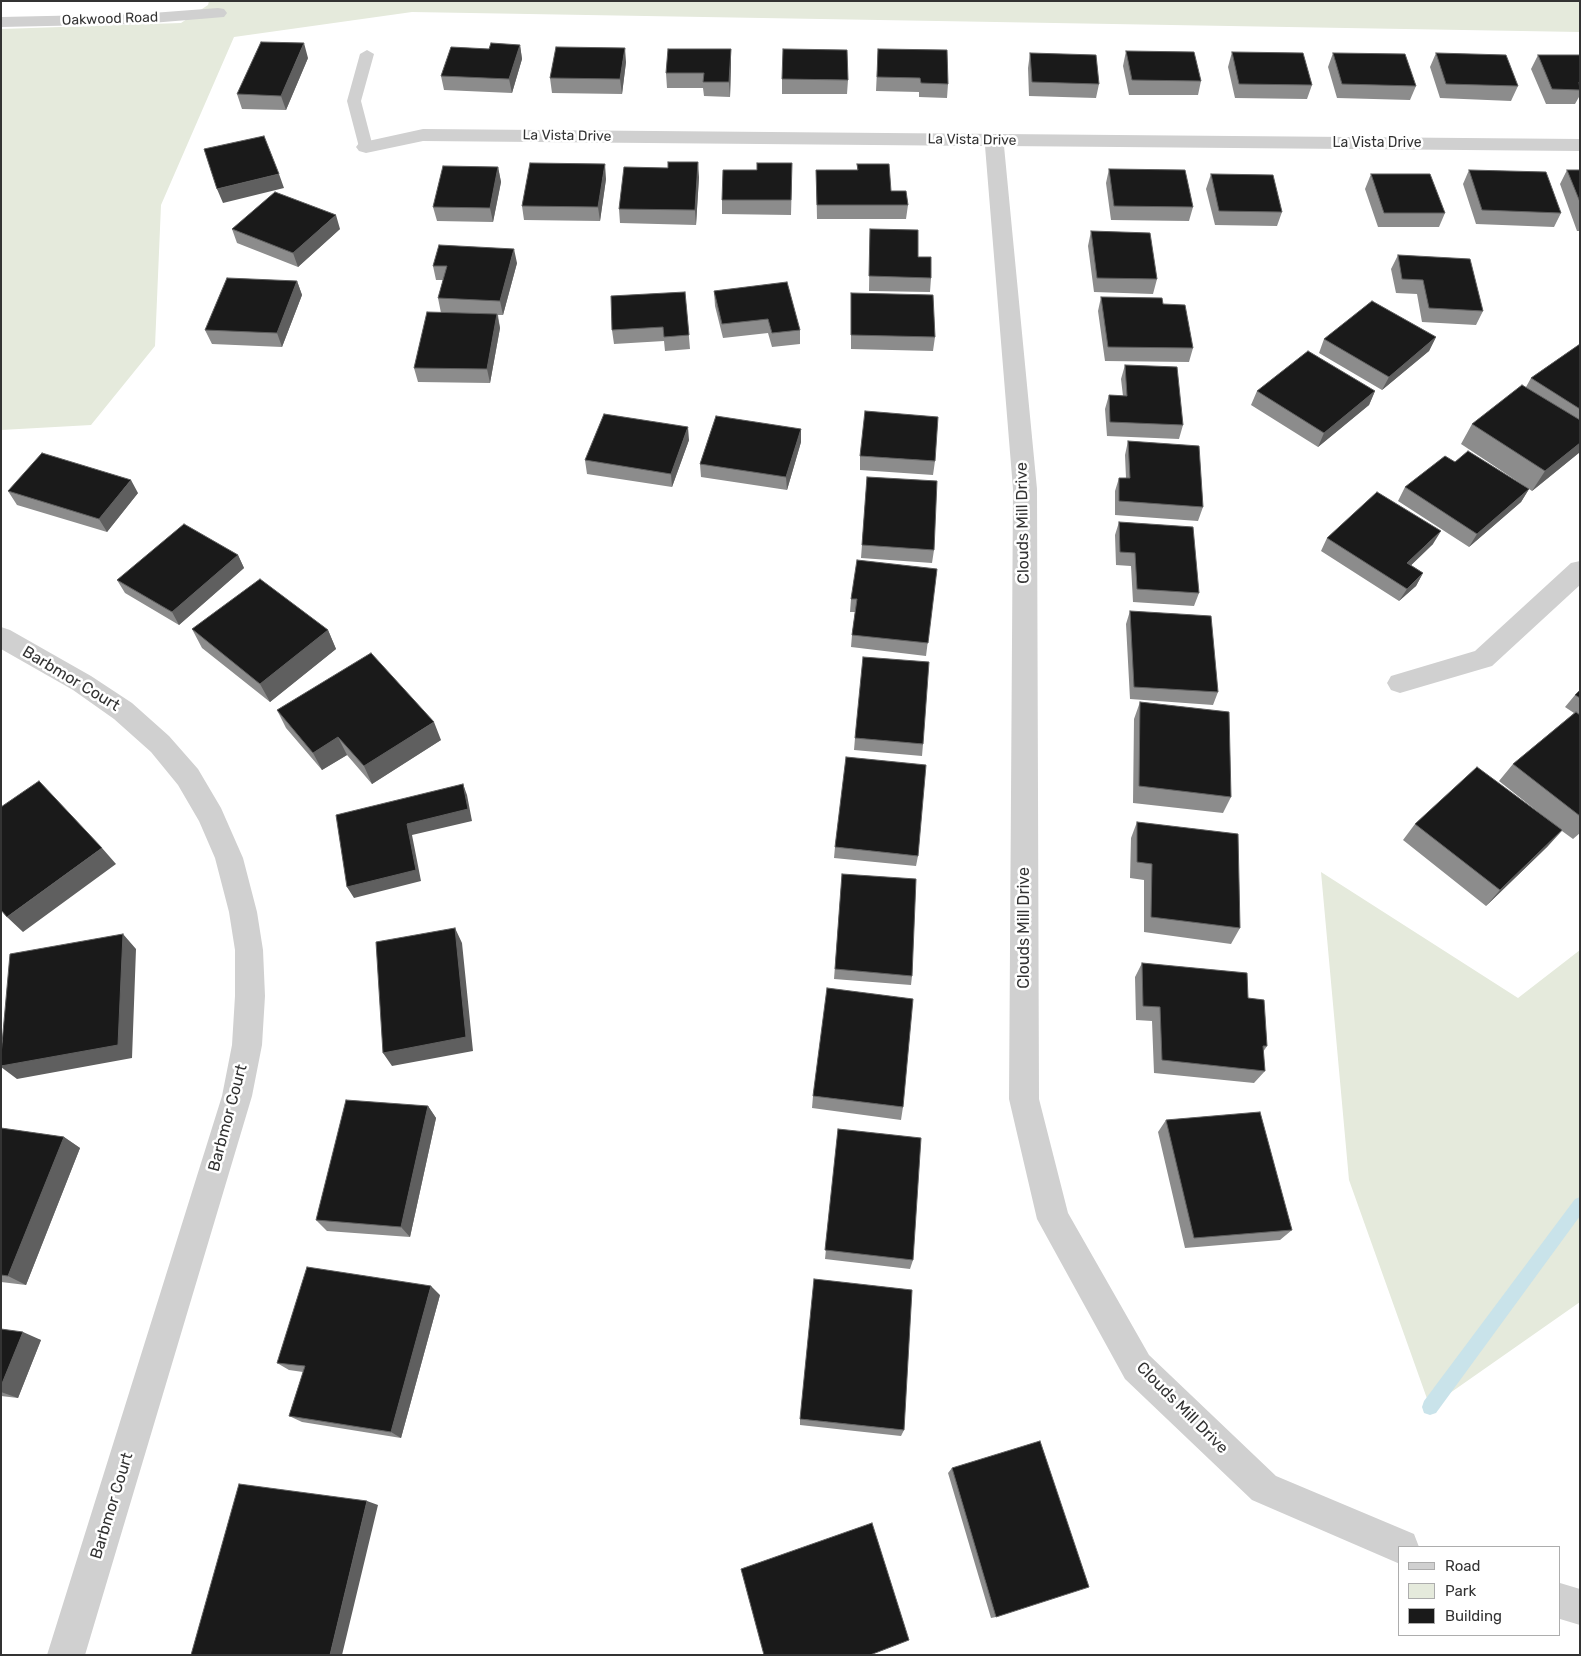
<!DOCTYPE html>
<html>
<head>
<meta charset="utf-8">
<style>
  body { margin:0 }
  #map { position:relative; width:1581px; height:1656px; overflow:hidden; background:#fff; font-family:Rubik,sans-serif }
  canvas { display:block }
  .frame { position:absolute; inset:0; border:2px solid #333; pointer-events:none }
  .legend { position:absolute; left:1398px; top:1546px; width:162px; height:90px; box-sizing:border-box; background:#fff; border:1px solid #adadad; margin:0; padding:6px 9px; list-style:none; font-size:15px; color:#333 }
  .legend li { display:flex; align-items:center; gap:10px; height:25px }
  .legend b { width:25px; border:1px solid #adadad }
</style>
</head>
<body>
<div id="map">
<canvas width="1581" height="1656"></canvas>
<div class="frame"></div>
<ul class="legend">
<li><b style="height:6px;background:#d0d0d0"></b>Road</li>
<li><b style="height:14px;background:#e5eadc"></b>Park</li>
<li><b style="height:14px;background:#1a1a1a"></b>Building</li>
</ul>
</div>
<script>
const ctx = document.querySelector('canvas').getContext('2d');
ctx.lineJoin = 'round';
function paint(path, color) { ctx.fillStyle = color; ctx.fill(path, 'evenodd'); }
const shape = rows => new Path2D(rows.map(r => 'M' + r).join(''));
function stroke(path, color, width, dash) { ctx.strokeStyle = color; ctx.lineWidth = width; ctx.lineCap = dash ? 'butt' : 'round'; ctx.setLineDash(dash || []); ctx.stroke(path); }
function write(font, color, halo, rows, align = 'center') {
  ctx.font = font + ' Rubik,sans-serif'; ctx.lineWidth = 5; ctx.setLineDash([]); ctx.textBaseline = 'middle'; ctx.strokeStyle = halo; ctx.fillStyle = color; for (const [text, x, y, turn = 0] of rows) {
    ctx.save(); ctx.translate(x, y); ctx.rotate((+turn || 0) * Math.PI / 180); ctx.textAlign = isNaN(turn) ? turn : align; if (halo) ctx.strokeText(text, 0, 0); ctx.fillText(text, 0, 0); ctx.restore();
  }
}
paint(shape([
  [209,1,1580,1,1580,32,412,12,234,37,161,205,155,346,91,425,1,430,1,29,181,23,208,5],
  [1321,872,1518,998,1580,950,1580,1302,1430,1407,1349,1180]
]), '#e5eadc');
paint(shape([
  [1580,1197,1580,1216,1436,1413,1430,1415,1424,1413,1422,1407,1424,1401,1575,1199,1580,1197]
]), '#c9e3ea');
paint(shape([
  [367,50,374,54,361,101,373,147,371,150,366,151,361,150,359,147,347,101,360,54,367,50]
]), '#d0d0d0');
paint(shape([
  [218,8,224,9,227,13,224,17,139,24,1,27,1,17,139,14,218,8],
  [423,129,1580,139,1580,151,1004,146,1037,489,1039,1099,1068,1213,1149,1355,1276,1476,1414,1534,1419,1547,1400,1547,1400,1564,1252,1500,1125,1379,1037,1219,1009,1099,1013,489,985,146,423,141,366,153,359,151,356,147,359,143,423,129],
  [1580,561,1580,585,1492,666,1400,693,1391,690,1387,683,1391,676,1475,651,1571,563,1580,561],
  [1,627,10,630,91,676,132,703,169,736,198,769,221,808,243,858,257,912,263,950,265,996,262,1045,252,1096,85,1655,47,1655,222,1096,232,1045,235,996,235,950,229,912,215,858,199,821,178,785,151,752,114,719,73,690,1,649,1,627],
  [1560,1583,1580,1589,1580,1625,1560,1619,1560,1583]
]), '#d0d0d0');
paint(shape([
  [520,45,522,59,512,93,444,90,441,76,489,49],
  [731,49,731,64,730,97,704,96,703,88,667,88,666,73],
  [878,49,948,84,947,98,919,97,919,92,876,91],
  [1126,51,1201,81,1198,95,1129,95,1123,66],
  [1232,52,1312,85,1307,99,1235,98,1228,67],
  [1030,53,1099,84,1096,98,1029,96,1028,68],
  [1333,53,1416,86,1410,100,1337,98,1328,67],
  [1436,53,1518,86,1511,101,1440,98,1430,67],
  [1538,55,1580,55,1580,97,1579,97,1575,104,1546,104,1531,69],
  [308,58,286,110,242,109,237,94],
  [626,62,622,94,552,93,550,78],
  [782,79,848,80,847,94,782,94],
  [857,164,908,205,906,219,817,219,816,170,857,170],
  [498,167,501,182,493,222,437,221,433,207],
  [1109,169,1193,207,1189,221,1111,220,1106,183],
  [1469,170,1561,213,1554,227,1476,224,1463,184],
  [1567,170,1580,170,1580,231,1577,231,1560,184],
  [1211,174,1282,212,1277,226,1215,225,1206,189],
  [1371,174,1445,213,1439,227,1378,227,1365,189],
  [699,177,696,225,620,223,619,209],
  [792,177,791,215,722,214,722,200],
  [606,179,600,221,524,220,522,206],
  [232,229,340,229,298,267,237,243],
  [870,229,918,257,931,278,930,292,869,291],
  [1091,231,1157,279,1153,294,1094,292,1088,246],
  [1398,255,1483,311,1476,325,1422,322,1417,294,1396,293,1391,269],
  [517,263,503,315,498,315,500,328,490,383,418,382,414,368,441,313,438,298,443,280,436,280,433,266],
  [297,281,302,295,282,347,212,344,205,330],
  [714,291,800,330,800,344,772,347,768,333,723,338,715,306],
  [685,292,690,349,665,351,664,341,614,344,612,330],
  [851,293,935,337,933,351,851,349],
  [1101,297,1163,304,1193,348,1189,362,1105,361,1098,311],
  [1436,337,1429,351,1382,390,1319,353,1324,339],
  [1580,344,1580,452,1532,491,1461,444,1472,424,1526,387,1531,378],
  [1125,365,1183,425,1179,439,1107,436,1105,409,1109,395,1123,396,1121,379],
  [1257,391,1375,391,1369,405,1318,447,1251,405],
  [801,429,801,442,787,490,701,477,700,464],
  [689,440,672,487,587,474,585,460],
  [1128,441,1203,507,1198,521,1115,515,1115,491,1119,478,1126,478,1125,455],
  [860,456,935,461,933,475,860,470],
  [1455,462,1529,489,1521,502,1469,547,1398,501,1405,487],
  [867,477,934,550,932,563,861,558],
  [8,491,138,493,107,532,17,505],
  [1119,522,1199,593,1194,606,1133,602,1131,566,1116,565,1115,535],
  [1327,538,1433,544,1411,565,1423,573,1416,586,1399,601,1321,551],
  [238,555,244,568,179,625,125,593,117,580],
  [937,569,926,656,851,647,852,635,855,612,850,612,851,599],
  [1130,611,1218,692,1213,705,1130,699,1126,624],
  [192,629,328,630,336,649,270,702,202,648],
  [1580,690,1580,833,1573,839,1562,831,1547,847,1486,906,1403,840,1415,824,1557,827,1499,781,1513,764,1574,713,1565,707,1575,695],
  [1140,702,1231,797,1223,813,1133,803,1134,719],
  [277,710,441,740,372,784,347,755,322,770,286,728],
  [855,738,923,744,922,756,854,750],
  [1137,822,1240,928,1231,944,1144,932,1144,880,1130,878,1131,838],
  [835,847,918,856,916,866,834,858],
  [842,874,912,976,911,985,834,979],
  [1142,963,1248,998,1267,1046,1263,1052,1265,1071,1254,1083,1154,1073,1152,1021,1136,1020,1135,977],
  [813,1096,903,1107,901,1120,812,1108],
  [428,1106,436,1118,410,1237,327,1231,316,1220],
  [1166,1120,1292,1230,1280,1240,1185,1248,1158,1132],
  [1,1128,64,1137,80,1148,26,1285,1,1282],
  [838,1129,913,1260,910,1269,825,1259],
  [440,1295,401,1438,302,1422,289,1416,303,1372,289,1370,277,1363],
  [1,1329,41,1340,18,1398,1,1396],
  [800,1419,904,1430,901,1436,800,1425],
  [952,1468,996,1617,991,1618,948,1473]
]), '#8c8c8c');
paint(shape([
  [304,43,308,58,286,110,281,96],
  [520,45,522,59,512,93,509,79],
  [625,48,626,62,622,94,620,79],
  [731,49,731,64,730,97,729,82],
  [698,162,699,177,696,225,695,210],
  [605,164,606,179,600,221,598,207],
  [498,167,501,182,493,222,490,208],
  [279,174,284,188,223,203,217,189],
  [336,215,340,229,298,267,293,253],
  [514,249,517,263,503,315,500,301],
  [297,281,302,295,282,347,277,333],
  [497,314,500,328,490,383,487,369],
  [1436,337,1429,351,1382,390,1389,377],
  [1375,391,1369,405,1318,447,1324,433],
  [688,427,689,440,672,487,671,474],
  [801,429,801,442,787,490,786,477],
  [1580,443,1580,452,1532,491,1545,471],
  [131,480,138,493,107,532,99,519],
  [1529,489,1521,502,1469,547,1477,534],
  [1441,531,1433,544,1400,576,1407,563],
  [238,555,244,568,179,625,172,612],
  [1423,573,1416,586,1399,601,1407,589],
  [328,630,336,649,270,702,260,684],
  [434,722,441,740,372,784,364,766],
  [338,737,347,755,322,770,313,753],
  [463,784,467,795,472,821,412,835,421,881,354,898,347,887,407,824],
  [1562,830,1547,847,1486,906,1500,890],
  [102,848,116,864,23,932,7,917],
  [455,928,462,943,473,1051,392,1066,383,1053],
  [123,934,136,949,132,1058,17,1079,1,1067],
  [428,1106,436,1118,410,1237,401,1227],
  [64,1137,80,1148,26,1285,8,1276],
  [431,1286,440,1295,401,1438,391,1432],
  [23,1332,41,1340,18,1398,1,1392,1,1386],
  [367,1501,378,1505,342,1655,330,1655]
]), '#5f5f5f');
const building = shape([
  [261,42,304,43,281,96,237,94,261,42],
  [491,43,520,45,509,79,441,76,451,47,489,49,491,43],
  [556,47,625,48,620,79,550,78,556,47],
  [668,49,731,49,729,82,703,82,704,73,666,73,668,49],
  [783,49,847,50,848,80,782,79,783,49],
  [878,49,947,50,948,84,921,83,920,78,877,77,878,49],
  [1126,51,1194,52,1201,81,1132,80,1126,51],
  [1232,52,1303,53,1312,85,1239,84,1232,52],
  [1030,53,1096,55,1099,84,1032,82,1030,53],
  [1333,53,1405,54,1416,86,1342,84,1333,53],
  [1436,53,1506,55,1518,86,1446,84,1436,53],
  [1538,55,1580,55,1580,82,1579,82,1580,90,1552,89,1538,55],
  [264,136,279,174,217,189,204,149,264,136],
  [668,162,698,162,695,210,619,209,624,167,668,168,668,162],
  [530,163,605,164,598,207,522,206,530,163],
  [757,163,792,163,791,200,722,200,723,170,757,170,757,163],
  [857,164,889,164,891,191,906,191,908,205,817,205,816,170,858,170,857,164],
  [443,166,498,167,490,208,433,207,443,166],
  [1109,169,1185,170,1193,207,1114,206,1109,169],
  [1469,170,1546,172,1561,213,1482,210,1469,170],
  [1567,170,1580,170,1580,202,1567,170],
  [1211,174,1273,175,1282,212,1219,211,1211,174],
  [1371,174,1430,174,1445,213,1384,213,1371,174],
  [275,192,336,215,293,253,232,229,275,192],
  [870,229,918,230,918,257,931,257,931,278,869,276,870,229],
  [1091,231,1150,233,1157,279,1097,278,1091,231],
  [439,245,514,249,500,301,438,298,447,266,433,266,439,245],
  [1398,255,1470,259,1483,311,1429,308,1423,280,1402,279,1398,255],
  [227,278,297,281,277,333,205,330,227,278],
  [787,282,800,330,772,333,768,319,722,324,714,291,787,282],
  [685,292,689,335,664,337,663,327,612,330,611,296,685,292],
  [851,293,933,295,935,337,851,335,851,293],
  [1101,297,1162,298,1163,304,1185,305,1193,348,1108,347,1101,297],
  [1372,301,1436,337,1389,377,1324,339,1372,301],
  [427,312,497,314,487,369,414,368,427,312],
  [1580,344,1580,409,1531,378,1580,344],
  [1308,351,1375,391,1324,433,1257,391,1308,351],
  [1125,365,1177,367,1183,425,1110,422,1109,395,1127,396,1125,365],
  [1522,385,1580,420,1580,443,1545,471,1472,424,1522,385],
  [865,411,938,417,935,461,860,456,865,411],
  [604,414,688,427,671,474,585,460,604,414],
  [716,416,801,429,786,477,700,464,716,416],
  [1128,441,1199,446,1203,507,1119,501,1119,478,1130,478,1128,441],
  [1468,451,1529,489,1477,534,1405,487,1445,456,1455,462,1468,451],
  [42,453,131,480,99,519,8,491,42,453],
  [867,477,937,481,934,550,862,545,867,477],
  [1377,492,1441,531,1407,563,1423,573,1407,589,1327,538,1377,492],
  [1119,522,1193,527,1199,593,1137,589,1135,553,1120,552,1119,522],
  [184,524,238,555,172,612,117,580,184,524],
  [857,560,937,569,928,643,852,635,857,599,851,599,857,560],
  [260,579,328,630,260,684,192,629,260,579],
  [1130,611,1211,616,1218,692,1134,687,1130,611],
  [371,653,434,722,364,766,338,737,313,753,277,710,371,653],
  [863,657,929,662,923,744,855,738,863,657],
  [1580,690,1580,698,1575,695,1580,690],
  [1140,702,1229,712,1231,797,1139,786,1140,702],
  [1576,712,1580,715,1580,816,1513,764,1576,712],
  [846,757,926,765,918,856,835,847,846,757],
  [1477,767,1562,830,1500,890,1415,824,1477,767],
  [39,781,102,848,7,917,1,910,1,807,39,781],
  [463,784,468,809,407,824,416,870,347,887,336,815,463,784],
  [1137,822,1238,834,1240,928,1151,917,1152,864,1137,862,1137,822],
  [842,874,916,879,912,976,835,969,842,874],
  [455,928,466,1037,383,1053,376,942,455,928],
  [123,934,118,1045,1,1066,1,1055,10,954,123,934],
  [1142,963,1247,973,1248,998,1264,1000,1267,1046,1263,1046,1265,1071,1162,1060,1160,1007,1143,1006,1142,963],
  [827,988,913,999,903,1107,813,1096,827,988],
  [346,1100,428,1106,401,1227,316,1220,346,1100],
  [1260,1112,1292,1230,1194,1238,1166,1120,1260,1112],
  [1,1128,64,1137,8,1276,1,1275,1,1128],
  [838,1129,921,1138,913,1260,825,1250,838,1129],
  [307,1267,431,1286,391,1432,289,1416,305,1366,277,1363,307,1267],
  [814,1279,912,1290,904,1430,800,1419,814,1279],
  [1,1329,23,1332,1,1386,1,1329],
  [1040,1441,1089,1587,996,1617,952,1468,1040,1441],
  [239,1484,367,1501,330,1655,191,1655,239,1484],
  [872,1523,909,1640,870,1655,764,1655,741,1569,872,1523]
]);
paint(building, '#1a1a1a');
stroke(building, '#5f5f5f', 1);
write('14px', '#333', '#fff', [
  ["Oakwood Road",110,19,-2],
  ["La Vista Drive",567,136,1],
  ["La Vista Drive",972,140,1],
  ["La Vista Drive",1377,143]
]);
write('16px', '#333', '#fff', [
  ["Clouds Mill Drive",1023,523,-91],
  ["Barbmor Court",71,679,31],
  ["Clouds Mill Drive",1024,928,-90],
  ["Barbmor Court",228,1118,-75],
  ["Clouds Mill Drive",1182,1408,45],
  ["Barbmor Court",112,1506,-73]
]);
</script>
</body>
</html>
